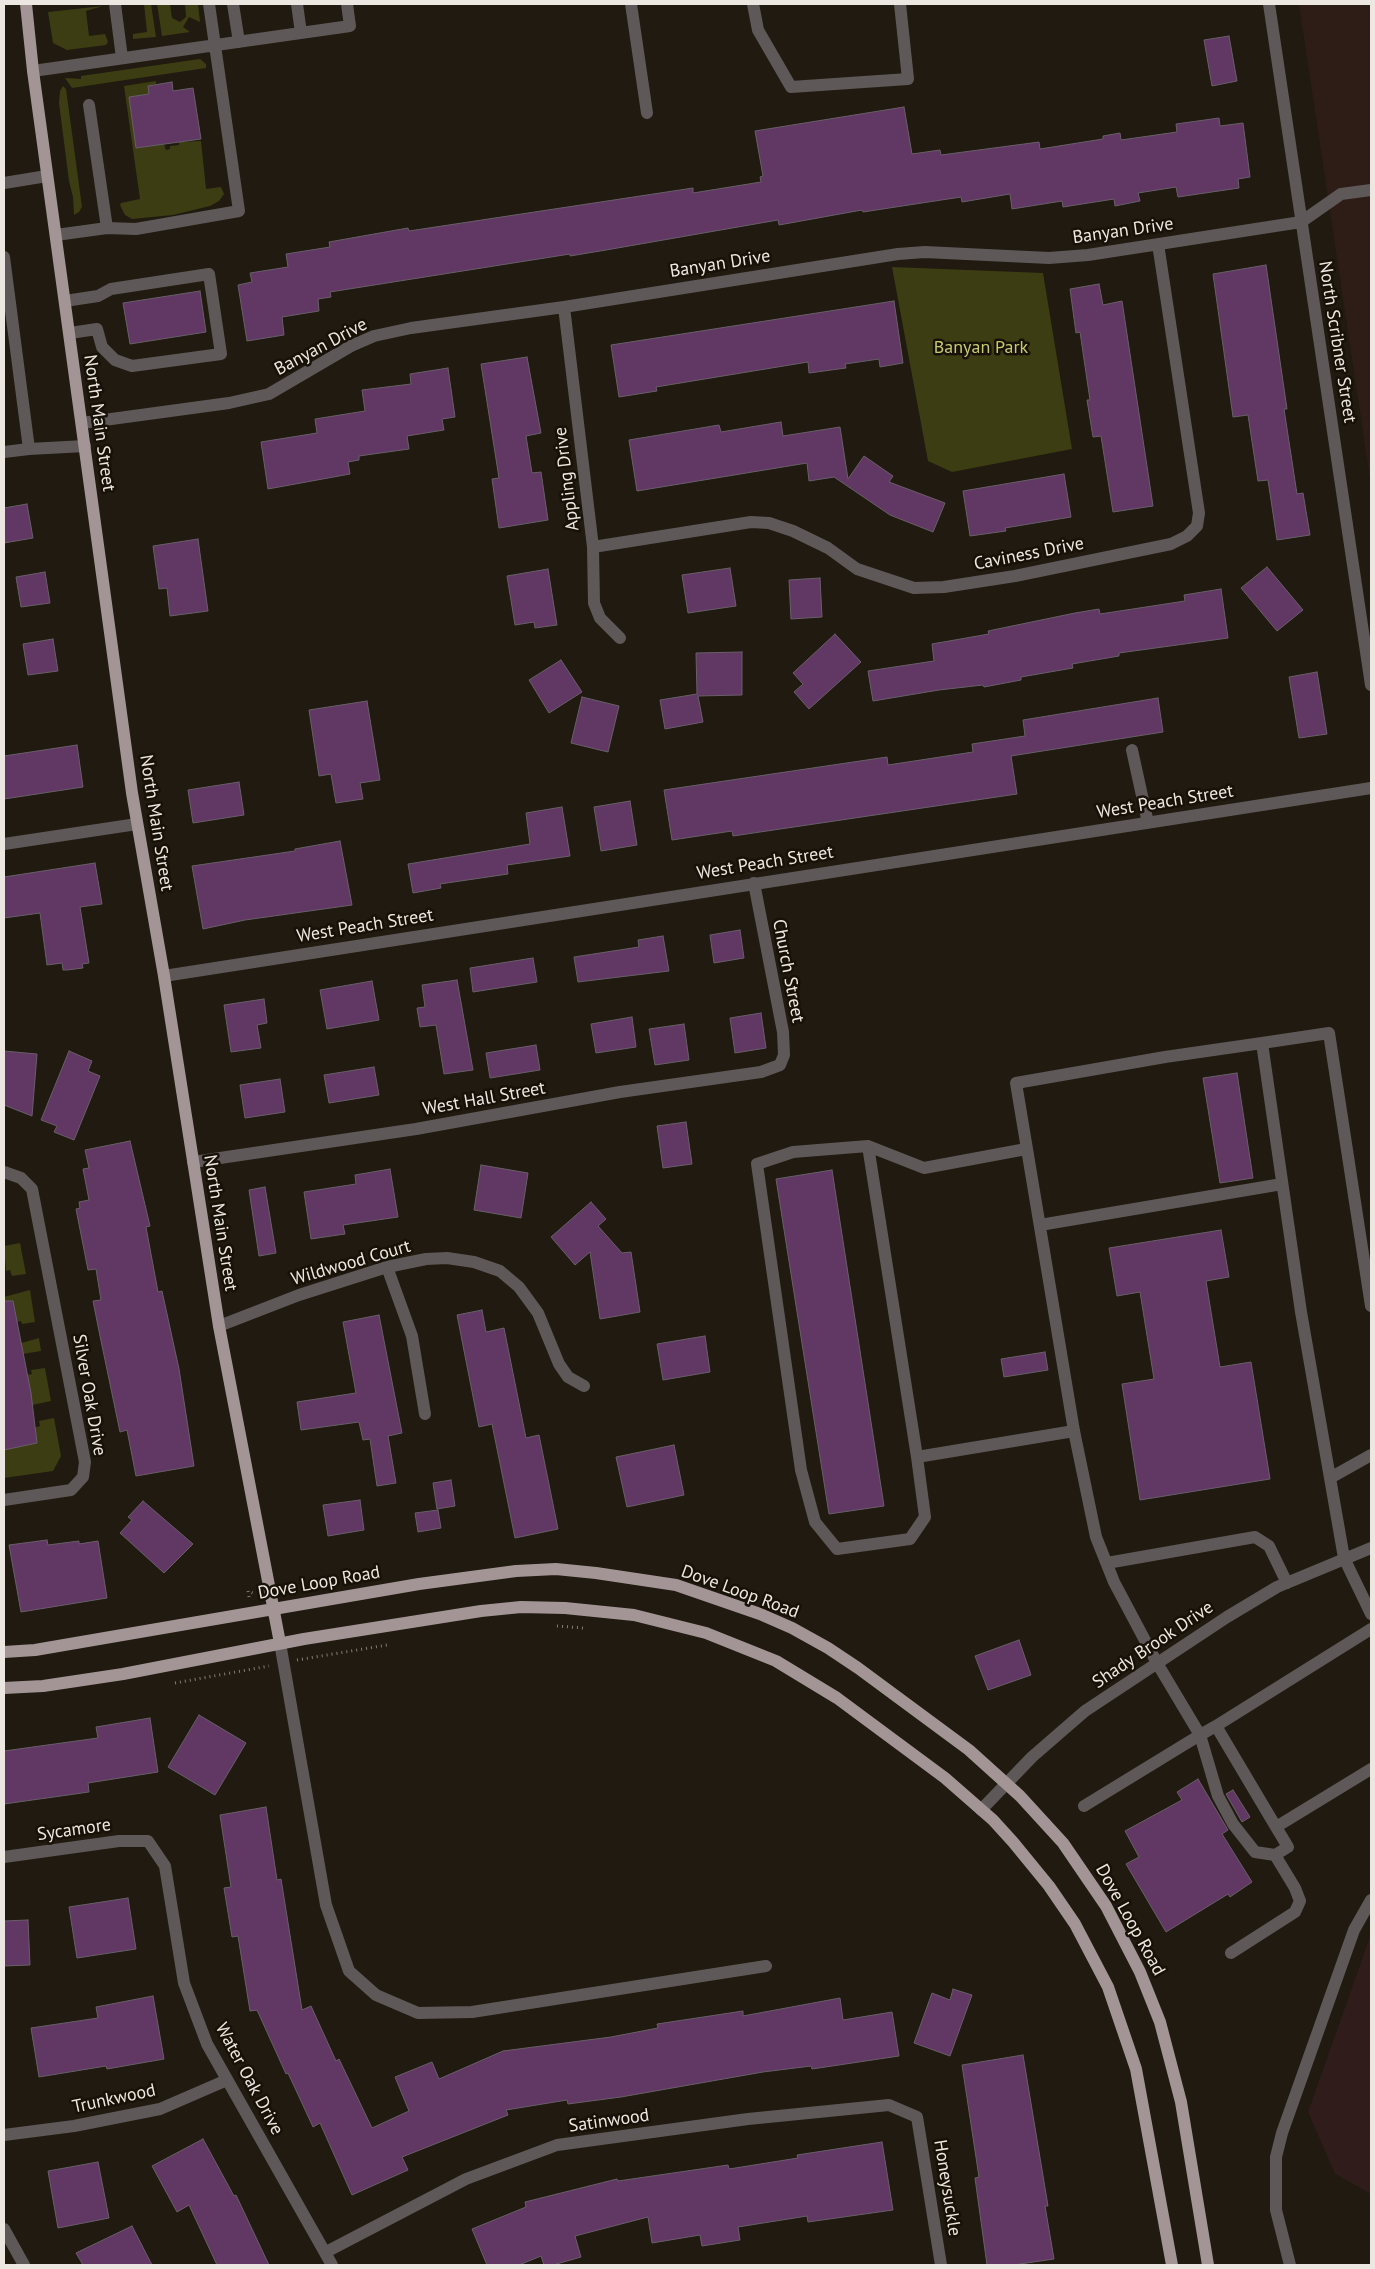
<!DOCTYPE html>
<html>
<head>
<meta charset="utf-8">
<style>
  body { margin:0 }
  #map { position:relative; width:1375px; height:2269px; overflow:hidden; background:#201a10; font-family:"PT Sans",sans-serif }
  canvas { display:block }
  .frame { position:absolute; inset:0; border:5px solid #ece7e1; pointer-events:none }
</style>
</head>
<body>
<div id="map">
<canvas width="1375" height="2269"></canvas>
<div class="frame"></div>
</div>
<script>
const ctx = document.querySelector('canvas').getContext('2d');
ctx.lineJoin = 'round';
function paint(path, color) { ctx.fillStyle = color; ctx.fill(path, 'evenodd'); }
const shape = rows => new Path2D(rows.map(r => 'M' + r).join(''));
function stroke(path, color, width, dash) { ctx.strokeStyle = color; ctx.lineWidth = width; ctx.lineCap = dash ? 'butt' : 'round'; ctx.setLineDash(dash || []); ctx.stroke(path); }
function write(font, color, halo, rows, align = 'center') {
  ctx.font = font + ' "PT Sans",sans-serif'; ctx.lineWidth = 5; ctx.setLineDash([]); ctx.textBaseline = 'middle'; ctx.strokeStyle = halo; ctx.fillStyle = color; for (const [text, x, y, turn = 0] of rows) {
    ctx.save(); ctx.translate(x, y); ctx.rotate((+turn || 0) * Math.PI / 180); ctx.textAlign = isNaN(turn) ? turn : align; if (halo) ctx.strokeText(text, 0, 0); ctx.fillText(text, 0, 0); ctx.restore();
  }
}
paint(shape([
  [1371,1934,1371,2194,1335,2174,1308,2112]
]), '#2f1c1b');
paint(shape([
  [1299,4,1371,4,1371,485]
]), '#2e1d17');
paint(shape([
  [144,4,151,4,156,37,133,39,133,34,147,32],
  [157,4,170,4,172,18,180,22,186,17,185,4,198,4,200,22,189,17,183,27,190,32,162,36],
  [103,6,86,11,89,36,105,34,108,42,106,45,67,50,53,43,48,12],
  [200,59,206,64,206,68,72,88,65,78,81,79,81,76],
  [156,81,156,84,148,86,149,94,129,97,136,148,164,144,166,150,170,149,170,146,179,145,179,142,201,141,206,189,221,187,224,194,219,201,210,206,173,215,132,219,125,215,120,205,121,203,140,199,124,86],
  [63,86,66,89,82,207,79,212,74,215,73,197,69,181,59,103,60,91],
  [892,267,1043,273,1072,449,952,472,928,461],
  [20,1243,26,1274,12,1276,10,1270,6,1271,4,1246],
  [30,1290,35,1322,22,1324,21,1321,16,1322,13,1307,4,1308,4,1297],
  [39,1338,41,1351,4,1357,4,1348],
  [45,1368,51,1401,4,1411,4,1398,30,1393,27,1375,32,1374,31,1370],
  [54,1418,61,1456,53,1471,4,1478,4,1450,37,1443,34,1428,40,1426,39,1421]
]), '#3c3d13');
const building = shape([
  [1229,36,1237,81,1212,86,1204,40,1229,36],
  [172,82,173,91,193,88,201,139,136,148,129,97,149,94,148,86,172,82],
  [904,107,912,154,940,150,941,155,1039,142,1040,149,1103,139,1103,136,1120,133,1121,140,1177,132,1176,124,1219,118,1220,126,1243,123,1250,177,1238,179,1239,188,1178,197,1176,187,1138,193,1140,201,1115,206,1114,199,1063,207,1062,201,1012,209,1010,194,962,202,961,197,863,212,862,210,779,225,778,220,606,250,570,256,570,254,330,292,331,297,318,299,319,311,282,317,284,335,247,341,238,285,252,282,250,273,288,267,286,254,330,247,329,242,408,228,409,231,693,188,693,193,761,182,760,177,763,176,755,131,904,107],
  [1266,265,1287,409,1284,409,1297,494,1303,493,1310,535,1277,540,1268,480,1258,481,1248,415,1233,417,1213,274,1266,265],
  [1099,284,1103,305,1122,301,1153,506,1113,512,1101,436,1093,437,1087,400,1090,400,1080,332,1076,333,1070,289,1099,284],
  [200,291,206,332,130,344,123,303,200,291],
  [894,301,903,363,880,367,879,359,845,364,846,368,809,373,808,362,656,387,657,391,619,397,611,345,894,301],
  [527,357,541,433,526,436,532,473,541,472,548,520,499,528,492,479,499,478,481,364,527,357],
  [448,368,455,417,442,419,444,430,407,436,409,449,359,456,359,460,348,462,350,474,268,489,261,442,317,433,315,419,365,411,362,390,411,384,410,374,448,368],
  [781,422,783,436,840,427,848,479,864,456,893,476,889,482,945,503,933,532,890,515,834,477,809,481,807,463,637,491,629,440,719,425,721,432,781,422],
  [1064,474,1071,517,1005,528,1006,531,970,536,963,491,1064,474],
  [27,504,33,538,4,543,4,508,27,504],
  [198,539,208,611,170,616,167,588,159,589,153,546,198,539],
  [1267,567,1303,610,1277,631,1241,588,1267,567],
  [730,568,736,606,688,613,682,575,730,568],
  [548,569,557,625,535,628,534,622,515,625,507,576,548,569],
  [45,572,50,603,21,607,16,577,45,572],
  [820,578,822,617,791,619,789,580,820,578],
  [1221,589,1228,638,1119,653,1119,656,1072,664,1073,668,1021,677,1021,680,984,687,983,685,939,690,873,701,868,671,934,661,932,644,989,634,988,631,1075,613,1099,609,1100,614,1185,601,1184,595,1221,589],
  [835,634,861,662,809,709,794,692,803,684,793,673,835,634],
  [53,639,58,671,28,675,23,644,53,639],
  [742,652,742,695,698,696,703,722,665,729,660,700,697,694,696,653,742,652],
  [561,660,582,692,549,713,529,680,561,660],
  [1317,672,1327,734,1299,738,1289,677,1317,672],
  [582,697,619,706,608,752,571,743,582,697],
  [1158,698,1163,732,1011,756,1017,794,733,836,732,831,672,840,664,790,887,757,888,765,973,752,972,744,1025,736,1023,720,1158,698],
  [367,701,380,780,360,783,363,799,336,803,331,774,319,776,309,710,367,701],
  [77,745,83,787,4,799,4,756,77,745],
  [239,782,244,815,193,823,188,790,239,782],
  [630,801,637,845,601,851,594,807,630,801],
  [562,807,570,856,507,865,508,874,440,884,441,888,413,893,408,864,530,844,526,813,562,807],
  [340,841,352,905,245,920,203,929,192,866,295,851,295,849,340,841],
  [95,863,102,904,80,907,89,963,82,964,83,968,67,970,63,970,62,963,47,965,40,913,4,918,4,877,95,863],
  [740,930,744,958,714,963,710,935,740,930],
  [663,936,669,971,578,982,574,957,639,947,638,940,663,936],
  [533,958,537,982,473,992,470,968,533,958],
  [457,980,473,1070,444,1074,436,1025,420,1027,417,1008,425,1007,422,985,457,980],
  [372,981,379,1020,327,1029,320,990,372,981],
  [264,999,267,1023,257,1025,261,1048,231,1052,224,1005,264,999],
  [761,1013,766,1048,735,1053,730,1018,761,1013],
  [632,1017,636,1047,596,1053,591,1024,632,1017],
  [684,1024,689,1060,655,1065,649,1029,684,1024],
  [536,1045,540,1070,490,1078,486,1053,536,1045],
  [4,1051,37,1054,32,1116,4,1105,4,1051],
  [69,1051,92,1061,88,1071,100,1076,74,1140,54,1132,57,1126,41,1120,69,1051],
  [374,1067,379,1095,329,1103,324,1075,374,1067],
  [1237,1073,1253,1178,1220,1183,1203,1078,1237,1073],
  [280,1079,285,1112,245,1118,240,1085,280,1079],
  [686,1122,692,1164,663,1168,657,1126,686,1122],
  [130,1141,150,1226,146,1227,158,1292,162,1291,179,1369,194,1466,136,1476,127,1430,120,1432,100,1336,93,1301,101,1300,96,1269,88,1270,76,1209,80,1208,79,1202,89,1200,83,1169,89,1168,85,1150,130,1141],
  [481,1165,528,1173,521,1218,474,1210,481,1165],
  [390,1169,398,1217,343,1225,345,1234,311,1239,304,1192,356,1184,355,1175,390,1169],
  [832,1170,884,1506,829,1514,776,1179,832,1170],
  [265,1187,276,1253,259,1256,249,1190,265,1187],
  [591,1202,606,1219,598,1226,622,1253,631,1252,640,1312,600,1319,590,1252,575,1265,551,1237,591,1202],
  [1221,1230,1229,1277,1206,1281,1220,1367,1251,1362,1270,1479,1140,1500,1122,1384,1154,1379,1140,1292,1117,1296,1109,1248,1221,1230],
  [4,1301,13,1301,31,1393,37,1443,4,1450,4,1301],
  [482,1310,486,1332,504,1328,526,1438,539,1435,558,1529,515,1538,492,1424,479,1427,457,1315,482,1310],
  [379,1315,402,1433,388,1436,396,1483,377,1486,370,1439,363,1440,359,1422,301,1430,297,1402,356,1393,343,1322,379,1315],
  [705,1336,710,1372,663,1380,657,1344,705,1336],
  [1045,1352,1048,1370,1004,1377,1001,1359,1045,1352],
  [674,1445,684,1495,627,1507,616,1457,674,1445],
  [451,1480,455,1506,437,1509,433,1483,451,1480],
  [360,1500,364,1530,328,1536,323,1505,360,1500],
  [143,1501,193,1544,164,1573,120,1533,132,1520,128,1517,143,1501],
  [438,1510,441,1528,418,1532,415,1513,438,1510],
  [47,1540,48,1545,79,1541,79,1544,98,1541,107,1598,21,1612,9,1545,47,1540],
  [1019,1640,1031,1675,988,1690,975,1656,1019,1640],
  [199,1715,246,1743,215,1795,168,1767,199,1715],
  [150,1718,158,1772,88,1783,89,1792,4,1804,4,1751,98,1738,96,1727,150,1718],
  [1198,1779,1228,1830,1222,1834,1252,1882,1230,1897,1228,1894,1166,1932,1126,1864,1139,1857,1125,1831,1182,1800,1177,1792,1198,1779],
  [1233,1790,1250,1817,1242,1822,1226,1794,1233,1790],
  [266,1807,277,1880,281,1879,302,2010,311,2006,336,2061,339,2059,372,2128,409,2111,395,2077,432,2062,439,2079,503,2051,611,2037,658,2028,657,2024,743,2011,743,2016,840,1998,843,2020,892,2012,899,2056,812,2069,811,2066,763,2072,621,2097,568,2104,567,2100,506,2110,508,2115,402,2157,408,2170,352,2195,320,2123,313,2127,288,2073,286,2074,257,2010,250,2011,238,1936,232,1937,224,1888,231,1887,220,1815,266,1807],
  [128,1898,136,1949,77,1958,69,1907,128,1898],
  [28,1920,30,1965,4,1966,4,1921,28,1920],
  [953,1989,972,1995,950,2056,914,2043,932,1993,950,2000,953,1989],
  [153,1996,164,2059,107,2069,106,2066,39,2077,31,2028,98,2018,96,2007,153,1996],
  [1023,2055,1048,2206,1045,2206,1054,2259,1013,2265,987,2265,975,2178,979,2177,962,2065,1023,2055],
  [203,2139,234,2196,236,2195,269,2265,217,2265,189,2205,177,2212,152,2166,203,2139],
  [882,2142,893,2210,808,2222,807,2216,738,2227,740,2240,702,2246,700,2235,652,2243,648,2217,575,2236,581,2257,553,2265,544,2265,541,2256,519,2265,487,2265,472,2229,526,2207,525,2202,617,2179,618,2181,728,2165,729,2169,798,2158,797,2155,882,2142],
  [98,2162,109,2218,58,2228,48,2171,98,2162],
  [132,2226,152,2265,83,2265,76,2253,132,2226]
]);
paint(building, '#613863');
stroke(building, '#695f69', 1);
stroke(shape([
  [249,1597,248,1591,255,1594],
  [557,1626,583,1628],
  [297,1660,387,1645],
  [175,1683,269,1666]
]), '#827d75', 3, [1, 4]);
stroke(shape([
  [115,4,122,58],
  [233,4,239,42],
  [297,4,301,33],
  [631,4,647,113],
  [753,4,758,30,791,87,908,79,900,4],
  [1269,4,1371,685],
  [33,71,350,26,347,4],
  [89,105,107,228],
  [4,183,47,176],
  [56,235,107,228,136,229,239,211,209,4],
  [4,257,29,449],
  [65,301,98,296,111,289,209,274,221,354,132,366,115,360,102,347,97,329,70,333],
  [564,307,593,547,594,603,600,618,620,638],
  [82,423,229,403,269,394,351,346,374,336,411,328,564,307,898,254,925,252,1049,258,1088,255,1301,222,1341,194,1371,190],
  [4,452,29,449,85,446],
  [593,547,751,522,769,523,793,531,828,548,857,569,914,588,944,587,1015,576,1171,544,1187,536,1197,526,1199,513,1158,244],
  [1132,750,1148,823],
  [4,844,137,824],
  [164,976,1371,788],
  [1262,1043,1329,1033,1371,1306],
  [868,1146,917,1457],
  [1026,1149,924,1168,868,1146,793,1152,757,1164,801,1470,815,1522,837,1549,910,1539,925,1517,917,1457,1074,1431],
  [193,1162,416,1129,620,1092,761,1072,780,1065,784,1055,783,1032,754,883],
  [4,1172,21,1178,32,1189,85,1462,83,1477,71,1490,4,1500],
  [1040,1225,1282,1184],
  [387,1267,412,1336,425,1414],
  [219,1326,299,1295,387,1267,426,1259,447,1258,474,1262,500,1271,519,1287,538,1313,559,1364,568,1377,584,1386],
  [1330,1478,1371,1455],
  [1107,1563,1255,1537,1269,1546,1287,1583],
  [1371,1614,1344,1558,1301,1312,1262,1043,1165,1057,1016,1083,1074,1431,1096,1537,1114,1582,1157,1663,1200,1735,1216,1726,1276,1827,1371,1769],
  [280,1643,326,1905,349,1971,376,1995,418,2013,472,2012,766,1966],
  [1216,1726,1371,1629],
  [1084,1806,1200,1735,1218,1796,1233,1824,1255,1852,1275,1855],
  [981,1810,1032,1757,1085,1711,1227,1617,1277,1587,1371,1548],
  [4,1857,119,1841,148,1841,165,1866,184,1983,207,2044,332,2265],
  [1231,1953,1295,1912,1300,1901,1295,1888,1275,1855,1288,1847,1276,1827],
  [4,2135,74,2126,160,2109,227,2080],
  [4,2229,24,2265],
  [326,2252,466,2179,557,2145,748,2119,889,2105,917,2117,941,2265],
  [1290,2265,1276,2210,1276,2157,1282,2133,1354,1930,1371,1900]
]), '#5e5858', 12);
stroke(shape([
  [26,4,33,71,132,793,164,976,219,1326,280,1643],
  [4,1652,35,1650,419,1584,516,1571,556,1569,596,1573,676,1585,760,1614,792,1628,828,1648,858,1668,969,1750,1020,1796,1063,1843,1106,1906,1140,1972,1160,2022,1181,2102,1208,2265],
  [4,1688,43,1686,123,1674,304,1639,481,1611,521,1607,565,1608,634,1615,706,1633,776,1661,837,1698,945,1778,993,1820,1013,1842,1049,1886,1075,1924,1108,1987,1136,2069,1172,2265]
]), '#a39595', 12);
write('18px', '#ece7e1', '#171108', [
  ["Banyan Drive",1123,231,-8],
  ["Banyan Drive",720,264,-9],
  ["North Scribner Street",1337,342,81],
  ["Banyan Drive",321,347,-28],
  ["North Main Street",99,423,82],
  ["Appling Drive",567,479,-97],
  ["Caviness Drive",1029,554,-11],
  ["West Peach Street",1165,802,-9],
  ["North Main Street",156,823,81],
  ["West Peach Street",765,863,-9],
  ["West Peach Street",365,926,-9],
  ["Church Street",788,971,79],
  ["West Hall Street",484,1099,-10],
  ["North Main Street",220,1223,81],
  ["Wildwood Court",351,1263,-16],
  ["Silver Oak Drive",89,1395,80],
  ["Dove Loop Road",319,1583,-10],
  ["Dove Loop Road",740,1592,20],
  ["Shady Brook Drive",1153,1645,-34],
  ["Sycamore",74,1830,-8],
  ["Dove Loop Road",1130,1920,61],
  ["Water Oak Drive",249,2079,62],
  ["Trunkwood",114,2099,-12],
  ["Satinwood",609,2121,-8],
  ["Honeysuckle",947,2188,81]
]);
write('18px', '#c6cb70', '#171108', [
  ["Banyan Park",981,348]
]);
</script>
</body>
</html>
